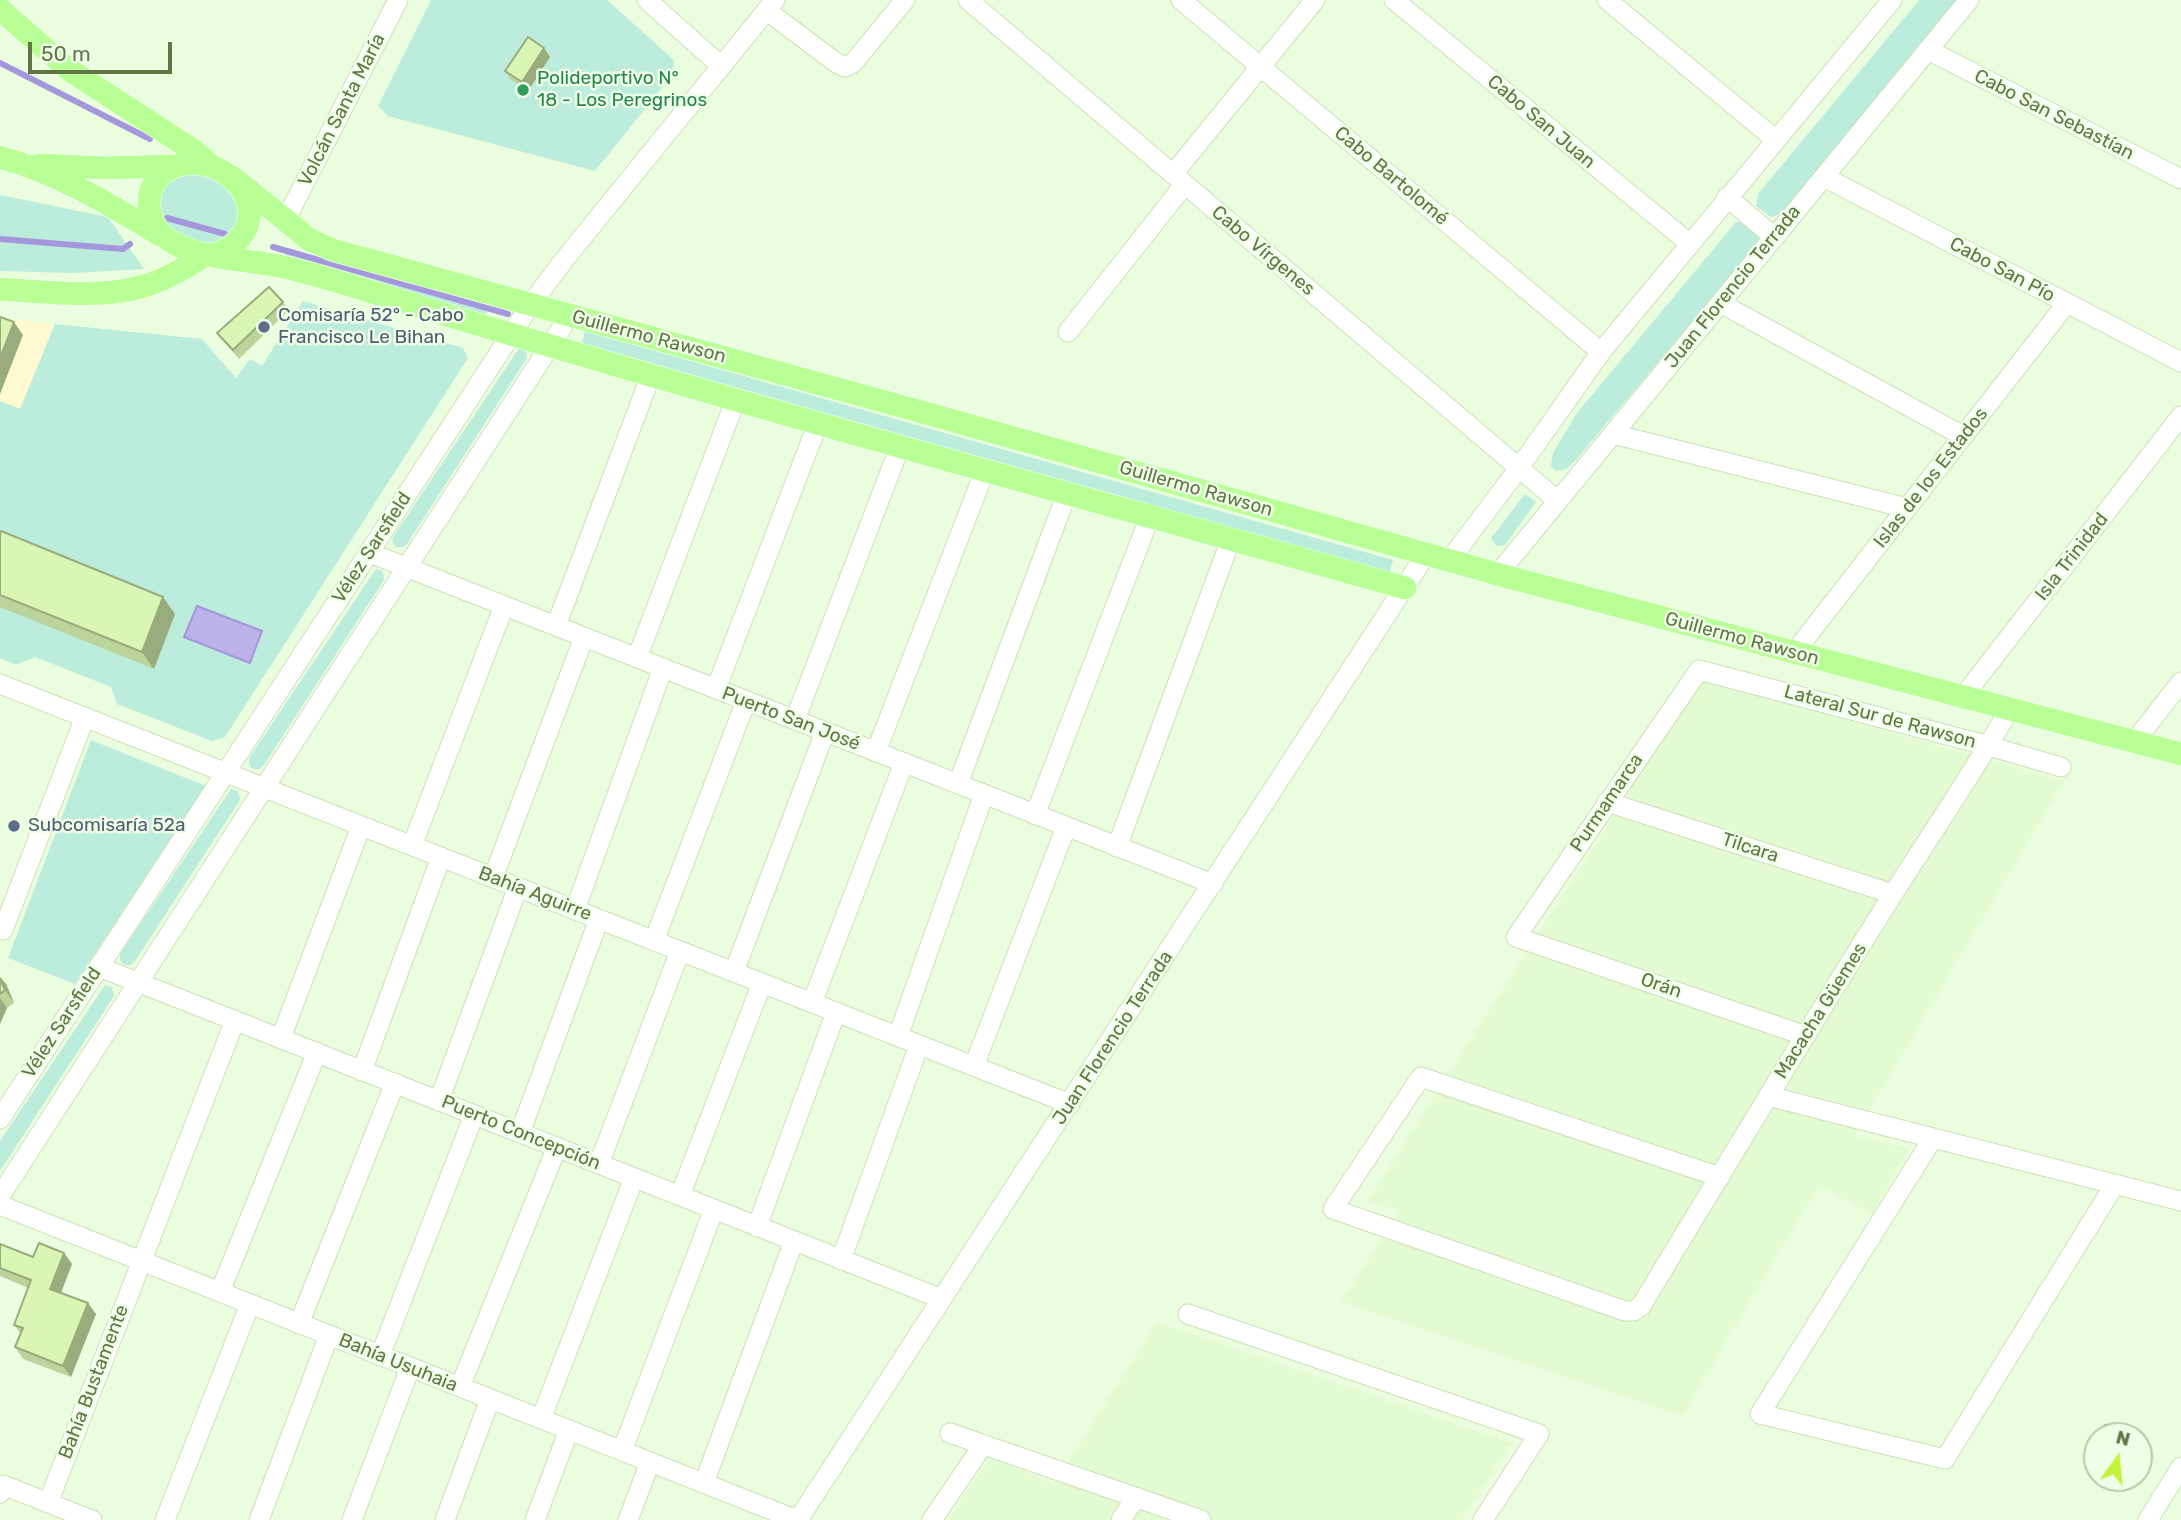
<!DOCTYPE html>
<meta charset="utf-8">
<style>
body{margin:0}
#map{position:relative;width:2181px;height:1520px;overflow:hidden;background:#eafedf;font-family:Rubik,sans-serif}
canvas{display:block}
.north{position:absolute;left:2083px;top:1422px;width:70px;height:70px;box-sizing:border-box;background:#efffe7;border:2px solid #b7c8a6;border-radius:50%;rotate:15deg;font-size:19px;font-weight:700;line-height:28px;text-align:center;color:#627645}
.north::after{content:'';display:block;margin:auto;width:24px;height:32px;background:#c2f338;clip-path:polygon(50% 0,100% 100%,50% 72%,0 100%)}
.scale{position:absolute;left:28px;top:42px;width:144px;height:32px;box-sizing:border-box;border:4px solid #627645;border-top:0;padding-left:9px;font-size:21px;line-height:24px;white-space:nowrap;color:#627645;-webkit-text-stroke:5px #efffe7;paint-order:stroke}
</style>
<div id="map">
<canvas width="2181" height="1520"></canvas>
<div class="north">N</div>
<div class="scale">50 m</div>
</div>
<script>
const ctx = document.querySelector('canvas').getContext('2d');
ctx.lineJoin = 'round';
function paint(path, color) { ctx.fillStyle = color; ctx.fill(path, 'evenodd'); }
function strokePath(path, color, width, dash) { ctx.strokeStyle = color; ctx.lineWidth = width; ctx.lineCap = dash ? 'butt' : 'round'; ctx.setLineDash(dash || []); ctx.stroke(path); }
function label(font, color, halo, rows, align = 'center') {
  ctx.font = font + ' Rubik,sans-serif'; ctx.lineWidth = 5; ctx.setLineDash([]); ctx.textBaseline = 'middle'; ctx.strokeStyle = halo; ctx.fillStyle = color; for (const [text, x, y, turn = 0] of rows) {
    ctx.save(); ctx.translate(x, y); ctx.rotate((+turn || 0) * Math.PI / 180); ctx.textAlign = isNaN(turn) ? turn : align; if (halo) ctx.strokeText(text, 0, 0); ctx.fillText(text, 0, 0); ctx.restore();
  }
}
paint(new Path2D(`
 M1701,679L2064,781L1854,1136L1910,1148L1872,1214L1819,1186L1682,1416L1341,1302L1399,1211L1368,1200Z
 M1157,1322L1511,1443L1462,1520H948L991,1456L1054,1484Z`), '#e3fbd2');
paint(new Path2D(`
 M0,318L55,324L20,410L0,401Z`), '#fdf9d1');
paint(new Path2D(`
 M431,0H607L674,60L673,74L595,171L388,116L378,106Z
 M1919,0H1959L1781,214L1771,217L1756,206L1758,194Z
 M181,172L222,180L241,211L231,235L209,245L170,233L157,204L170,178Z
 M0,195L108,217L144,269L72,273L0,271Z
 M1736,222L1746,223L1760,234L1758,243L1575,461L1566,469L1555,471L1551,466L1553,453L1577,413Z
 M289,252L488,308L485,318L285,261V254Z
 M303,301L463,348L468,358L225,737L212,741L117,704L111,687L35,657L16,665L0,658V401L20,409L55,324L202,339L236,378L250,359L262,366Z
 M585,331L1393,560L1389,574L582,344Z
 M519,348L526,349L527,358L407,544L403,547H396L392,542L393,537Z
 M1525,494L1536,502L1505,545L1496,546L1491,538Z
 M376,569L383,571L384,580L264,765L260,769H252L249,764V758Z
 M91,740L206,786L75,984L8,958Z
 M231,789L238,791L240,800L135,961L131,965H124L120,960V954Z
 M105,985L112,987L114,996L0,1171V1141Z`), '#bcecdb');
const water = new Path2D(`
 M197,606L262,631L250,663L184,637Z`);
paint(water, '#bcb2e9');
strokePath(water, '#a597db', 2);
strokePath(new Path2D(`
 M0,63L150,139
 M160,222L167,218L225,234
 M0,239L123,249L130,244
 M273,247L508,314`), '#a597db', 6);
const minor = new Path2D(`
 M647,0L721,66
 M968,0L1558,501
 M1181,0L1601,352
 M1394,0L1689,243
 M1607,0L1776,140
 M766,10L835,62L845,67L853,63L905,0
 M1928,50L2181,179
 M1173,174L1315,0
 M1824,177L2181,362
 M1727,197L1774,237
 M286,219L398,0
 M1720,303L1963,436
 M1068,332L1185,184
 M1613,434L1907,508
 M370,553L1213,884
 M1449,561L1519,468L1601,352L1892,0
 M1498,574L1969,0
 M556,626L651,375
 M1794,653L2067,303
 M637,658L736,399
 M0,684L1070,1104
 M716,689L818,423
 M1962,698L2181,416
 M795,720L900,446
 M2134,742L2181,682
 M876,752L985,470
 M958,784L1067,493
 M1607,802L1893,894
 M1035,815L1150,516
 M412,846L504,606
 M1117,847L1231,539
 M493,878L584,637
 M575,910L663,668
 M0,928L3,930L85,717
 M654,941L746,701
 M99,967L942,1299
 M734,972L825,732
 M812,1003L904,763
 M898,1036L984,794
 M1806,1036L1516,937L1699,670L1989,746L2061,767
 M281,1038L361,826
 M974,1066L1066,827
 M362,1071L441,857
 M1768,1096L2181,1201
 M439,1101L518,887
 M0,1119L531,304L564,260L775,0
 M520,1133L599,919
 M1933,1138L1760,1414L1945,1459L2115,1184
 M599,1164L680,951
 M1720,1177L1421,1077L1333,1209L1625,1311H1634L1641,1306C1724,1169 1807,1031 1893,894C1932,833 1973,773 2009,710
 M0,1196L570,315
 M680,1196L762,983
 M0,1205L797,1520
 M757,1227L836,1012
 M841,1260L919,1045
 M220,1292L317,1052
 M1188,1314L1539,1434L1483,1520
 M299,1324L395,1083
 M380,1356L474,1115
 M460,1387L557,1147
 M541,1419L634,1178
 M950,1433L1201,1520
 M622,1451L714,1209
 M704,1483L794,1241
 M0,1493L3,1485L92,1520
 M48,1503L235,1020
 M165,1520L250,1304
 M259,1520L329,1335
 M352,1520L410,1368
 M445,1520L490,1399
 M535,1520L569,1430
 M628,1520L650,1462
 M798,1520L1426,554
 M932,1520L983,1445
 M1121,1520L1136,1497
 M2148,1520L2181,1467`);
const major = new Path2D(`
 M0,9L68,69L194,151L213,167
 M0,157C58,173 109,204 160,235
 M39,165L105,168L176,166
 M232,177L310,240L333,250L922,412L1508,577L2181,754
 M214,255C290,225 227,143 172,168C140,182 143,226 172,242C204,261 255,259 292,269C344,282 395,300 447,315C765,411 1086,498 1405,588
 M0,289C41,292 98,298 137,288C162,282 186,268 207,254`);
strokePath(minor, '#cce0b7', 21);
strokePath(major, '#fff', 24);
strokePath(minor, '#fff', 19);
strokePath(major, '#b8ff95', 23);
paint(new Path2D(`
 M550,57L528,91L511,80L505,71Z
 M283,302L289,310L239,359L223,341L217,333Z
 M0,534L175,614L154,669L0,607Z
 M0,977L6,984L14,1003L7,1008L0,1024Z
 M0,1244L33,1257L64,1253L72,1264L61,1293L96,1314L71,1377L23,1359L15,1347L21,1334L14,1325L28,1288L0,1276Z`), '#bbd49b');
paint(new Path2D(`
 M544,48L550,57L528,91L522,82Z
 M14,322L23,335L0,394V358Z
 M163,597L175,614L154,669L142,652Z
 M0,977L6,984L14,1003L5,990L0,979Z
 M0,998L7,1008L0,1024Z
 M64,1253L72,1264L58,1300L50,1289Z
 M88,1303L96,1314L71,1377L63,1366Z`), '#98ac7e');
const building = new Path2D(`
 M528,37L544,48L522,82L505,71Z
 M269,287L283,302L233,350L217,333Z
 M0,317L14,322L0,358Z
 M1,531L163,597L142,652L0,595V534Z
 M0,979L5,990L0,994Z
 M39,1243L64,1253L50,1289L88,1303L63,1366L15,1347L23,1328L14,1325L31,1280L0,1268V1244L33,1257Z
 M2105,1425L2122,1436H2098Z
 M2097,1438V1451L2091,1447Z`);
paint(building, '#d9f6b4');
strokePath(building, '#98ac7e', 2);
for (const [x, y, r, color] of [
 [523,90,7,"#2e9e5b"],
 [264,327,7,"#5c6f8a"],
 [14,826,7,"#5c6f8a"]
]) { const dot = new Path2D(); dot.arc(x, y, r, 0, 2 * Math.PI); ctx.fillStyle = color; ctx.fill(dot); strokePath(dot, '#efffe7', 2.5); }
label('19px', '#27864d', '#efffe7', [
 ["Polideportivo N°",537,79],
 ["18 - Los Peregrinos",537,101]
], 'left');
label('19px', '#627645', '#efffe7', [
 ["Volcán Santa María",342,110,-63],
 ["Cabo San Sebastían",2054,115,27],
 ["Cabo San Juan",1541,122,40],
 ["Cabo Bartolomé",1391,176,40],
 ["Cabo Vírgenes",1263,251,40],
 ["Cabo San Pío",2002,270,28],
 ["Juan Florencio Terrada",1733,287,-51],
 ["Guillermo Rawson",649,337,15],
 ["Islas de los Estados",1931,478,-52],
 ["Guillermo Rawson",1196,489,16],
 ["Vélez Sarsfield",372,548,-57],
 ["Isla Trinidad",2072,557,-52],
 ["Guillermo Rawson",1742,639,15],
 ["Lateral Sur de Rawson",1880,717,15],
 ["Puerto San José",791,719,21],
 ["Purmamarca",1607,803,-56],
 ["Tilcara",1750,848,18],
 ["Bahía Aguirre",535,894,21],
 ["Orán",1661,986,19],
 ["Macacha Güemes",1821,1011,-58],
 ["Vélez Sarsfield",62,1023,-57],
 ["Juan Florencio Terrada",1113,1038,-57],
 ["Puerto Concepción",521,1133,22],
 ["Bahía Usuhaia",398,1363,22],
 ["Bahía Bustamente",94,1382,-69]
]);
label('19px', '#4e5e75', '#efffe7', [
 ["Comisaría 52° - Cabo",278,316],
 ["Francisco Le Bihan",278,338],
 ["Subcomisaría 52a",28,826]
], 'left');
</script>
